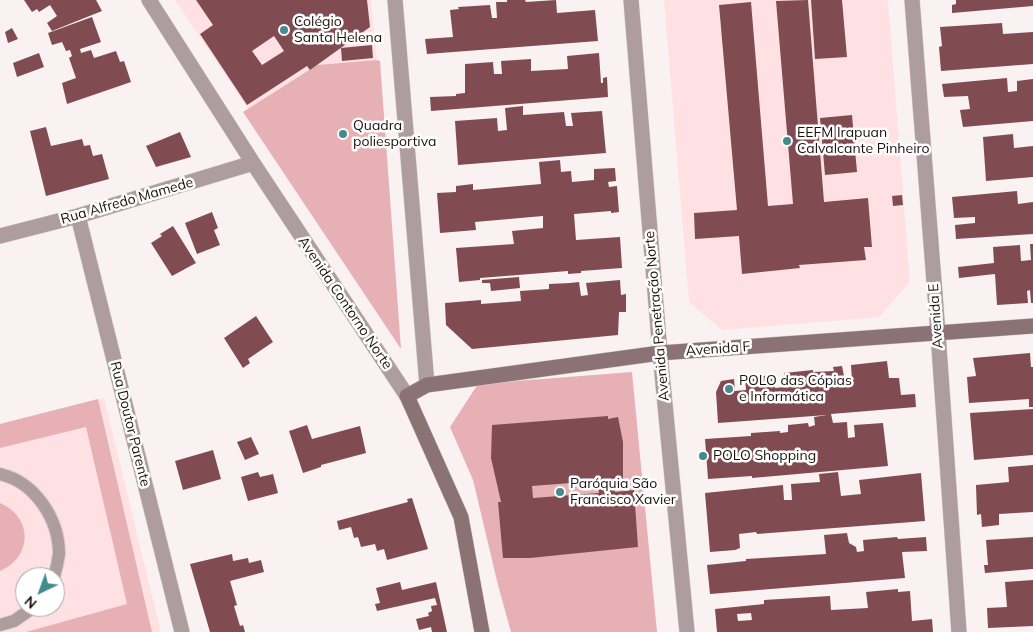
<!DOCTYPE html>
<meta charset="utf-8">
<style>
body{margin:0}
#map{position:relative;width:1033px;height:632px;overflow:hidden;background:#faf2f2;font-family:Mulish,sans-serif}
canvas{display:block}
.north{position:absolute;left:15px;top:567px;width:50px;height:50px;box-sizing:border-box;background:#fff;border:1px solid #a5a0a0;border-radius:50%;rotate:222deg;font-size:14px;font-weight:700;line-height:20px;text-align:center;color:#1e1112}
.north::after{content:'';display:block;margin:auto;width:18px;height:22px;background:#438b8d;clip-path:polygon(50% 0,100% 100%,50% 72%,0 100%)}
</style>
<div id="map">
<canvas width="1033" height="632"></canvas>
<div class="north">N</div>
</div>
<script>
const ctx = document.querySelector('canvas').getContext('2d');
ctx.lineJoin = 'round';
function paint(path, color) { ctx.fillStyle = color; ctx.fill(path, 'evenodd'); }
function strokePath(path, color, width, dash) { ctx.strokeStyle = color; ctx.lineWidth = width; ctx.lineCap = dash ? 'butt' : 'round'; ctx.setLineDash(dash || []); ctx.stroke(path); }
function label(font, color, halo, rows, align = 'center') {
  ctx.font = font + ' Mulish,sans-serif'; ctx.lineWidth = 5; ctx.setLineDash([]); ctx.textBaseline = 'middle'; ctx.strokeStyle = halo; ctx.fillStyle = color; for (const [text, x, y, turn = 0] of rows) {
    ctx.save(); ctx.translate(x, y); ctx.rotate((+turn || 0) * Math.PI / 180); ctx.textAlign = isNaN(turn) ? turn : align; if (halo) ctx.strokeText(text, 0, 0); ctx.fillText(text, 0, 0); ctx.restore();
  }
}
paint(new Path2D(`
 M175,0H371L377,60L317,65L248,109Z
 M664,0H888L910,282L879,317L722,330L689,302Z
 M104,398L161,632H0V424ZM25,577H55V607H25Z`), '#ffe1e3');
paint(new Path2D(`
 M377,60L380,61L401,349L243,112L317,65Z
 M632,372L657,632H511L498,585L473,480L450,427L478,384Z
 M98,399L152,632H26L127,604L86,427L0,448V424Z
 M0,503C33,517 33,557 0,571Z`), '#e6b0b5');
paint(new Path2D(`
 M24,0H96L102,11L52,31L47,23L57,16L50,5L39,12L37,9L32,12Z
 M196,0H367L370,27L310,70L307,66L247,105L200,34L213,25ZM274,36L284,51L262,65L252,51Z
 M507,0H525L526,2L556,0L557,13L595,10L598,41L427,54L425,39L453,37L450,10L459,9L458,7L490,5L492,18H497L496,2H507Z
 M808,0L824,202L868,198L872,247H864L866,260L799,265L800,268L742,274L739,236L695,239L694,213L737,210L719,5L751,2L768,206L793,204L776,1Z
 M811,0H842L847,57L815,59Z
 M956,0H1033V6L952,13V5L956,4Z
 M92,17L101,42L80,49L81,53L91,50L94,58L116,51L120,62L124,61L131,82L67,104L62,83L76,78L69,58L72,56L70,50L66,51L62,42L52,45L48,33Z
 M1002,23L1003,34L1033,32V64L941,71L939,47L942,46L940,27Z
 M12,28L18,39L8,43L5,32Z
 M372,45L373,58L342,61L341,48Z
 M39,53L44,67L17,77L13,63Z
 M599,53L601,83H603V78L607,77L608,97L431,111L430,97L456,96V94L465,93V64L493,62L494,74H502L501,61L531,59V71L568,69L567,56Z
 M1007,78L1008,92L1017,91V81L1033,79V121L963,127L960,110L970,109L968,96L944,97L942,84Z
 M523,106V115L564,112L566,126H573L571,113L602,111L606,153L458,165L455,121L497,118L498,131L507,130L505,108Z
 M852,115L857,172L825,175L820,118Z
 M46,127L51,146L82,139L84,146L90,145L93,156L102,154L109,179L46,196L30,131Z
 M180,132L191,157L156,167L146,146Z
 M1013,134L1014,148L1033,146V177L986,181L983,137Z
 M560,160L561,172L571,171L572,182L594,180V169L615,168L616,181L608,182L609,187L617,186L619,212L611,213V211L574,214L576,240L620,237L622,268L581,271V273L568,274V271L480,278V280L459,282L456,248L514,244L512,231L543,228V216L475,222L476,230L440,233L437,193L456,192V186L473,184V190L541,184L539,162Z
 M1017,191L1018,204L1033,202V234L956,239L955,225L975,223V217L954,218L952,197Z
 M902,195L903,205L893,206L892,196Z
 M212,212L218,228L214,230L220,245L197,254L185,223Z
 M173,226L196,263L172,276L151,243L162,236L160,234Z
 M1030,244H1033V303H1031L1030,290L1027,291L1028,303L997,305L995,274L959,278L958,267L994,263L993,247L1020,245L1021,261L1031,260Z
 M519,277L520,288L491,291L490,283H482V280Z
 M620,280L621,295L626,294V312H619L618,335L472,349L446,325L445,303L481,300V304L521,301L520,291L549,289V284L570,283L579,282L581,296L588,295L586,283Z
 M256,316L273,342L248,359L250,363L243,368L224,338Z
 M1030,353L1031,367H1033V407H1029V399L969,403L967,377L976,376L973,358Z
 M887,361L889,378H899L901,395L915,394L916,407L831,414L833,423L847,422L848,438L855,437L854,425L883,423L888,466L752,478V476L708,479L705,439L751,436V433L780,431V433L788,432V425L808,423L809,427L815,425L814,417L827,415L718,423L716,392L721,381L734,379L735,391L746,390L745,378L773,375L775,388L785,387L784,373L813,370V372L834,371L833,367L842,366L845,381H852L851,365Z
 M1033,409V455L974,460L970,413Z
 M608,416V419L618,417L623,442V479L614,480L615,492L634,490L638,547L530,558H503L498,502H501L491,458L492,425ZM597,481L599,493L533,498L532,486Z
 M307,425L312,439L360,426L366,453L321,465V467L303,473L289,431Z
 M251,437L259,454L245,460L237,442Z
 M213,450L221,479L183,490L175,461Z
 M1033,465V512L999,514V525L982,527L981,514L977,515L976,485L1009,482L1008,467Z
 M258,472L260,477L273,474L278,493L248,501L241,477Z
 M838,472L841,496L861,494L859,480L921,473L925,521L757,534L756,532L739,534L740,548L735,550L710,552L705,493L783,485L784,500H792L791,484L820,482L819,474Z
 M412,498L428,549L387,560L384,549L377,551L375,544L361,547L358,537L354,538L351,527L339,530L337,521L408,502L407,499Z
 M847,533L849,543L856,547L857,552L864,551L863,540L897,537L898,539L926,537L927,551L902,552L905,578L710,594L707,565L746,561V559L826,554L824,535Z
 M1033,537V569L985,573L984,565H988L986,540Z
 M232,554L233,561L248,558L249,563L261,560L264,572L230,581L237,605L234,606L240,626L243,625L245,632H210L190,564Z
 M1033,580V626L988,628L987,608L1007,607L1005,582Z
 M400,582L402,590L436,582L447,632H432L431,627L419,630L416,619L429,616L428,613L432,611L431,606L437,605L435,598L377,611L375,604L380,603L376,588Z
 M898,589V592L910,591L912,621L932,619L933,632H717L715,609L764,604V600L830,596L831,610L868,608L866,592ZM751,613L752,620L738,621L737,614Z`), '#804c52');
const lane = new Path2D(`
 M0,474C35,482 59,519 59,554C58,561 56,570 54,577
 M0,625L14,621L34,607`);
const street = new Path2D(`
 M149,0L253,163L407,396
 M395,0L427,385
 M631,0L660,353L687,632
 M912,0L938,333L959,632
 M78,216L182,632
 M0,236L78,216L253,163`);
const secondary = new Path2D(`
 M482,632L461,517L407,396L427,385L660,353L1033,326`);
strokePath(lane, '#d7cece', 14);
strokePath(street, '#d7cece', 16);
strokePath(secondary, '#d7cece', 16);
strokePath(lane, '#ae9d9e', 12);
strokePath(street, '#ae9d9e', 15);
strokePath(secondary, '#8b7375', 15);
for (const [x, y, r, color] of [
 [284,30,5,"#438b8d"],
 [343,134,5,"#438b8d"],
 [787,141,5,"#438b8d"],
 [729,389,5,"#438b8d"],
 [703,456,5,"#438b8d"],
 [560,492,5,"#438b8d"]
]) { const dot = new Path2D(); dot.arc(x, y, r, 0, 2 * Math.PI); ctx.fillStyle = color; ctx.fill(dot); strokePath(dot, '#fff', 2); }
label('14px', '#1e1112', '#fff', [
 ["Colégio",294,22],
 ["Santa Helena",294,38],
 ["Quadra",353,126],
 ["poliesportiva",353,142],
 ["EEFM Irapuan",797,133],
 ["Calvalcante Pinheiro",797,149],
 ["POLO das Cópias",739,381],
 ["e Informática",739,397],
 ["POLO Shopping",713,456],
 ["Paróquia São",570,484],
 ["Francisco Xavier",570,500]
], 'left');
label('14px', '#1e1112', '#fff', [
 ["Rua Alfredo Mamede",127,201,-16],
 ["Avenida Contorno Norte",345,303,56],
 ["Avenida Penetração Norte",657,316,-95],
 ["Avenida E",936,316,-94],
 ["Avenida F",718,349,-4],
 ["Rua Doutor Parente",130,424,76]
]);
</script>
